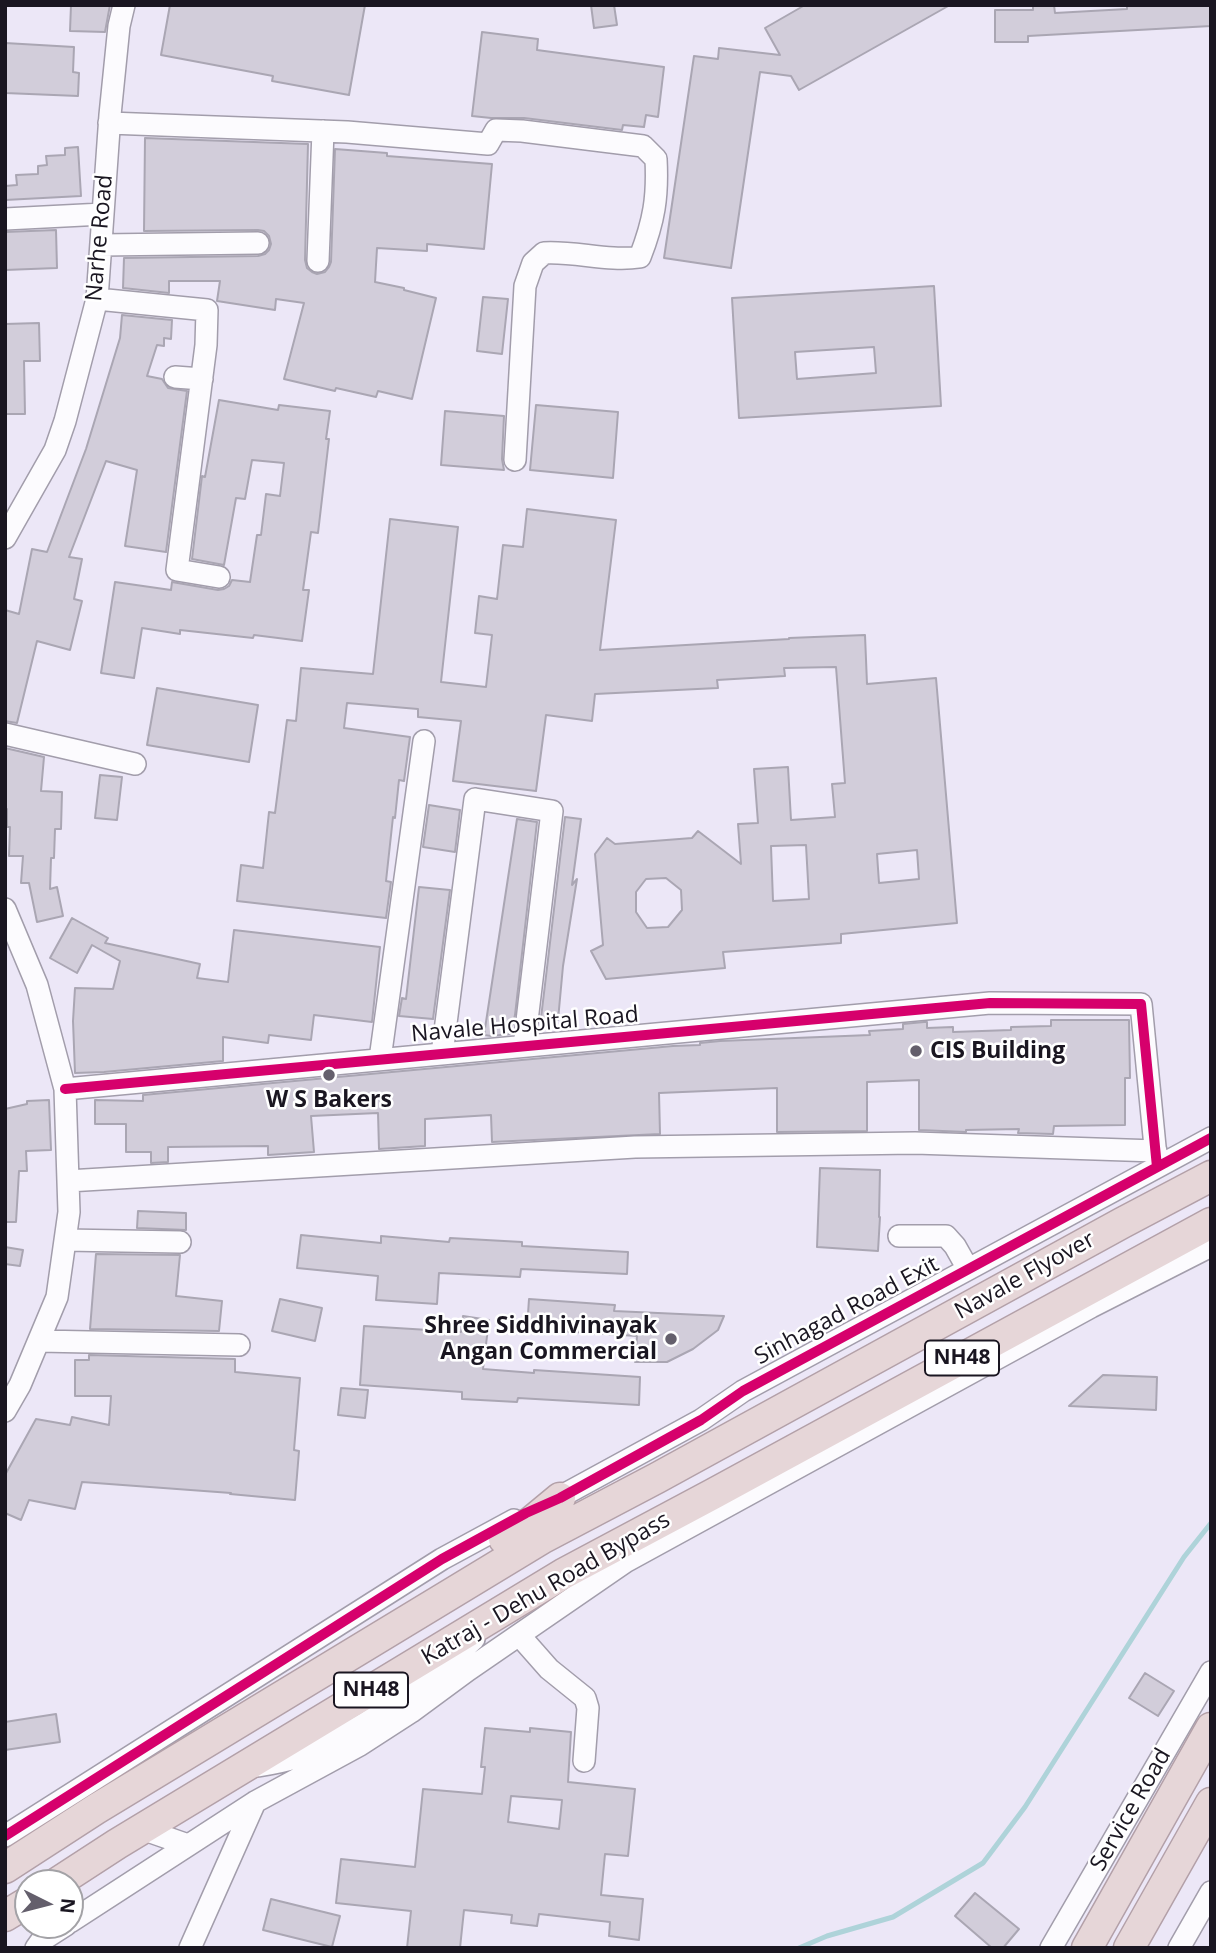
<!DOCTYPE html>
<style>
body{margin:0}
#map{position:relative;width:1216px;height:1953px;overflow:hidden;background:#ece7f7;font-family:"Open Sans",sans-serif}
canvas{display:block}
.frame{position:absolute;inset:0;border:7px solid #1a1621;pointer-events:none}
.north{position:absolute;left:14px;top:1869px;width:70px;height:70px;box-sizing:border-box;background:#fff;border:2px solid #a3a2a6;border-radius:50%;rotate:96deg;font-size:19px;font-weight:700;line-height:28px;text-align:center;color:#1a1621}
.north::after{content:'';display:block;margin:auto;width:24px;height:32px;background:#645f6c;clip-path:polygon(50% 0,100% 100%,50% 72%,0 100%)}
</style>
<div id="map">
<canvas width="1216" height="1953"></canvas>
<div class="frame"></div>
<div class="north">N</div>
</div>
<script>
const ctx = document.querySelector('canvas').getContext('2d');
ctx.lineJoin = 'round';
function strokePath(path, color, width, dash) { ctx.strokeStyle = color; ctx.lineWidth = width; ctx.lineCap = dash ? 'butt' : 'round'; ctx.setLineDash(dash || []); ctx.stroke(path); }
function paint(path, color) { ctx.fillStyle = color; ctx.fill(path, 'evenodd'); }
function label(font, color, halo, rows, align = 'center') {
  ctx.font = font + ' "Open Sans",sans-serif'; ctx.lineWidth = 5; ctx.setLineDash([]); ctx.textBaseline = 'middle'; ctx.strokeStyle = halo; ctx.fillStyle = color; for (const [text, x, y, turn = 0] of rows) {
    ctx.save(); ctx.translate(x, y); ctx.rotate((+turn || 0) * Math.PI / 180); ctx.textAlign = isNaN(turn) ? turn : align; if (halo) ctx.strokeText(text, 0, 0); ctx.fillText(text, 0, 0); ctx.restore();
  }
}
strokePath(new Path2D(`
 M799,1948L827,1936L893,1917L983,1863L1025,1807L1184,1557L1211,1523`), '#aed3d9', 5);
const building = new Path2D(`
 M71,5H110L105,32L70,31Z
 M170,5H365L349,95L272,81L273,76L161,55Z
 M591,5H614L617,25L594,28Z
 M805,5H950L799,90L791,76L760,72L731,268L664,258L694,56L718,59L719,48L780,55L765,28Z
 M1033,5H1054L1055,13L1127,9V5H1211V26L1028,36V42H995V10H1033Z
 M482,32L538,39L537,50L664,67L658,117L646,115L644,127L623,125L622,130L524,118H491L472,116Z
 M5,43L74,47L73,72L79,73L78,96L5,93Z
 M145,138L308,144L305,260L307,268L312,272L317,274L325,272L329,267L331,262L335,149L387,153V156L492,164L484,249L427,244V251L377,248L375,282L404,288V290L436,298L412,399L378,391L376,397L336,388L335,391L284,379L304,303L276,299L275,310L217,301L220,281H169V293L123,288L124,258L258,256L265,254L269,250L271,244L269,236L264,231L258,230L144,231Z
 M78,147L81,196L5,200V186L17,185L16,175L38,174V166L47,165L46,156L65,155V148Z
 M56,230L57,268L5,270V232Z
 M934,286L941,406L739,418L732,298ZM874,347L876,373L797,379L795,352Z
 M483,297L508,299L502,354L477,351Z
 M122,315L172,320L171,339L164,338V346L157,345L147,376L162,379L168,388L187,391L166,552L125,546L137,470L106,461L69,557L82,559L74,599L82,601L70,650L37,641L17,723L5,721V610L19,614L32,549L47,552L86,449L120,338Z
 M39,323L40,361H24L25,414H5V324Z
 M219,400L278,410L279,405L330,411L326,439H329L318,533L311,532L303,590H309L302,641L254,635L253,638L180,630V634L142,628L134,678L101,673L115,582L171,590L172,582L218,590L224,589L229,586L232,580L250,582L257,535H261L266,494L280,496L284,463L252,460L245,499L236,498L224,565L192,559L202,476L205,477Z
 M536,405L618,412L613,478L530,470Z
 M445,411L504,416L502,459L504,470L441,465Z
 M527,509L616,520L600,650L789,639V638L865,635L867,684L936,678L957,923L841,934V943L723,952L725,968L606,979L591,951L603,945L595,854L607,838L615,844L692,838L698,831L741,864L738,824L758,823L754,769L788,767L791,820L835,817L832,784L845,783L836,667L784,668L785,676L717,680L718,688L595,694L592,721L546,715L536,791L453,781L461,721L418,717V709L347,703L344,728L410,737L404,781L399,780L395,818L393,817L386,881L391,882L386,918L237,901L241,865L263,868L269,812L275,813L287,720L296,721L301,668L373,674L390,519L458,527L441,682L486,687L492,635L475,633L479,596L497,599L503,545L523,547ZM806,845L809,899L773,901L771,846ZM917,850L919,879L879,883L877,854ZM666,878L681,890L682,910L668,927L647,928L636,912V892L646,879Z
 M157,688L258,705L249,762L147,745Z
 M5,748L44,757L41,791L62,792L61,829H55L54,858H51L50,889L57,887L63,916L37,922L29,883H21L23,856H9L10,827H7V809H5Z
 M100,775L122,777L117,820L95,818Z
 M429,805L460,810L455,852L423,847Z
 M565,817L581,819L572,885L577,879L563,966L558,1020L541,1018Z
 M517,819L537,822L515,1015L510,1034L491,1036L484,1035Z
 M419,887L450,890L433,1019L399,1016L402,998L406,999Z
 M72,918L108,938L105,943L200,964L197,978L228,982L234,930L380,947L372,1022L314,1015L311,1040L269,1035L268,1043L223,1037V1061L104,1072L75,1073L73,1021L75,988L113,989L120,961L92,945L77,973L50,958Z
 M1051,1020H1129L1130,1078H1125V1125L1054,1126L1053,1134L1018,1133L1019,1129L966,1130V1132L919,1130V1080L867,1082V1131L777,1132V1088L659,1093L660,1134L492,1142L491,1115L425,1119V1146L379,1149L378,1113L311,1116L314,1152L268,1155V1146L168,1147V1162L151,1163V1152H126V1124H95V1100L143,1101V1095L673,1046L700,1045V1043L720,1041L870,1035L869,1031L903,1029V1024L924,1022H927V1028L953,1027V1032L1011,1030V1027L1051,1026Z
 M49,1100L51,1150L26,1151L27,1171H19L16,1222H5V1109L27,1104V1101Z
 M820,1168L880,1170L879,1217H880L878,1251L817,1247Z
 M138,1211L186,1213V1230L137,1228Z
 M301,1235L381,1243V1236L449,1242L450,1238L522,1242V1246L628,1252L627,1274L521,1269L520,1277L439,1273L437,1304L376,1300L378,1276L297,1268Z
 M5,1247L23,1250L20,1266L5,1264Z
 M96,1254L180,1255L176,1296L222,1301L219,1331L90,1329Z
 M280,1299L322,1308L315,1341L272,1331Z
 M529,1299L615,1305L614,1311L724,1316L718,1330L693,1349L667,1362H635L637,1336L527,1329Z
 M463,1316L489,1320L483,1369L534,1373V1370L640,1377L639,1405L518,1398L517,1402L462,1399V1392L360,1385L364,1326L461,1332Z
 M89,1355L235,1359V1372L300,1378L294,1450L299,1451L295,1500L230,1494L231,1493L82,1482L75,1509L29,1500L21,1520L5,1513V1475L36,1419L70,1425L72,1417L109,1425L111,1396H75V1360H89Z
 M1103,1375L1157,1377L1156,1410L1069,1406Z
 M341,1388L368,1390L365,1418L338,1415Z
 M1145,1673L1174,1691L1158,1716L1129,1698Z
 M56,1714L60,1742L5,1750V1722Z
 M485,1728L530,1732V1728L571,1732L568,1782L635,1789L628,1856L605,1854L601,1895L643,1899L639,1940L609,1936L610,1922L539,1914L537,1926L511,1923L512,1915L464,1910L460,1948H407L411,1911L336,1903L341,1859L415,1867L423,1789L482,1794L485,1767H481ZM511,1796L562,1800L559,1829L508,1822Z
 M975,1893L1019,1929L1003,1948H992L955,1916Z
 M271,1899L340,1916L332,1947L263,1930Z`);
paint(building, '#d2cdda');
strokePath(building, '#aaa6b3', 2);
const minor = new Path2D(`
 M109,123L347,132L488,144L496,130L522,131L643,146L656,159C658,197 654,221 640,257C608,262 576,251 544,253L533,263L525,286L515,460
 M5,219L103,214
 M101,245L258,243
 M318,261L323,131
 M97,299L207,310L206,345L177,570L219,577
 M175,377L202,379
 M5,538L55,450L65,421L97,299L110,115L119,26L124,5
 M5,734L135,764
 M5,909L37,985L65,1089L69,1212L57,1297L20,1385L5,1411
 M442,1054L475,799L552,811L524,1046
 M380,1059L424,741
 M65,1089L990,1003L1141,1004L1157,1167
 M68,1181L635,1147L915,1143L1156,1151
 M899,1236H946L955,1246L968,1269
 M65,1240L180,1242
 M39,1341L239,1345
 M547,1504L701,1420L743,1391L1211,1138
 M519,1635L549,1669L585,1698L588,1708L584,1761
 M257,1766C269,1764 282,1762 294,1758C360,1733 424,1687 474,1639
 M142,1829L188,1845
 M5,1836L442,1559L514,1520
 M70,1922L255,1802L360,1745L411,1712L468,1670L625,1562L1091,1307L1211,1246
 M36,1948L41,1941L66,1925
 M190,1948L255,1802
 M1051,1948L1211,1672
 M1179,1948L1211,1892`);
const highway = new Path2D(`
 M504,1539L531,1522L560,1498
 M5,1868L96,1809L543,1538L657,1478L1122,1223L1211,1176
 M57,1883L117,1844L563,1574L713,1494L1211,1223
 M5,1916L28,1902
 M1087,1948L1211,1728
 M1129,1948L1211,1803`);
strokePath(minor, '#a29dab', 24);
strokePath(highway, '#b3a0a8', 33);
strokePath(minor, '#fcfbfe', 21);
strokePath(highway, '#e6d6d8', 30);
strokePath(new Path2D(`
 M65,1089L990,1003L1141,1004L1157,1167
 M5,1836L442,1559L526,1513L560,1498L701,1420L743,1391L1211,1138`), '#d6006c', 10);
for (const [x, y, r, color] of [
 [916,1051,7,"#645f6c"],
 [329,1075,7,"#645f6c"],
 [671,1339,7,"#645f6c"]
]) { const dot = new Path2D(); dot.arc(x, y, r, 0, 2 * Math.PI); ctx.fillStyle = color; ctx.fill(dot); strokePath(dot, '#fff', 2.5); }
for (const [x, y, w] of [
 [962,1358,74],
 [371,1690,74]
]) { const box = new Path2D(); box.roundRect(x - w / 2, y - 17.5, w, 35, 5); ctx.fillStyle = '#fff'; ctx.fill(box); strokePath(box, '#1a1621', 2); }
label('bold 21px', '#1a1621', null, [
 ["NH48",962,1358],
 ["NH48",371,1690]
]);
label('23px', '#1a1621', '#fff', [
 ["Narhe Road",100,238,-85],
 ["Navale Hospital Road",525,1025,-5],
 ["Navale Flyover",1025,1276,-29],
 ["Sinhagad Road Exit",847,1311,-28],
 ["Katraj - Dehu Road Bypass",546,1589,-30],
 ["Service Road",1131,1810,-60]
]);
label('bold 23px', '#1a1621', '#fff', [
 ["CIS Building",930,1051],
 ["W S Bakers",329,1100,"center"],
 ["Shree Siddhivinayak",657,1326,"right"],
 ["Angan Commercial",657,1352,"right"]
], 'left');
</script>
